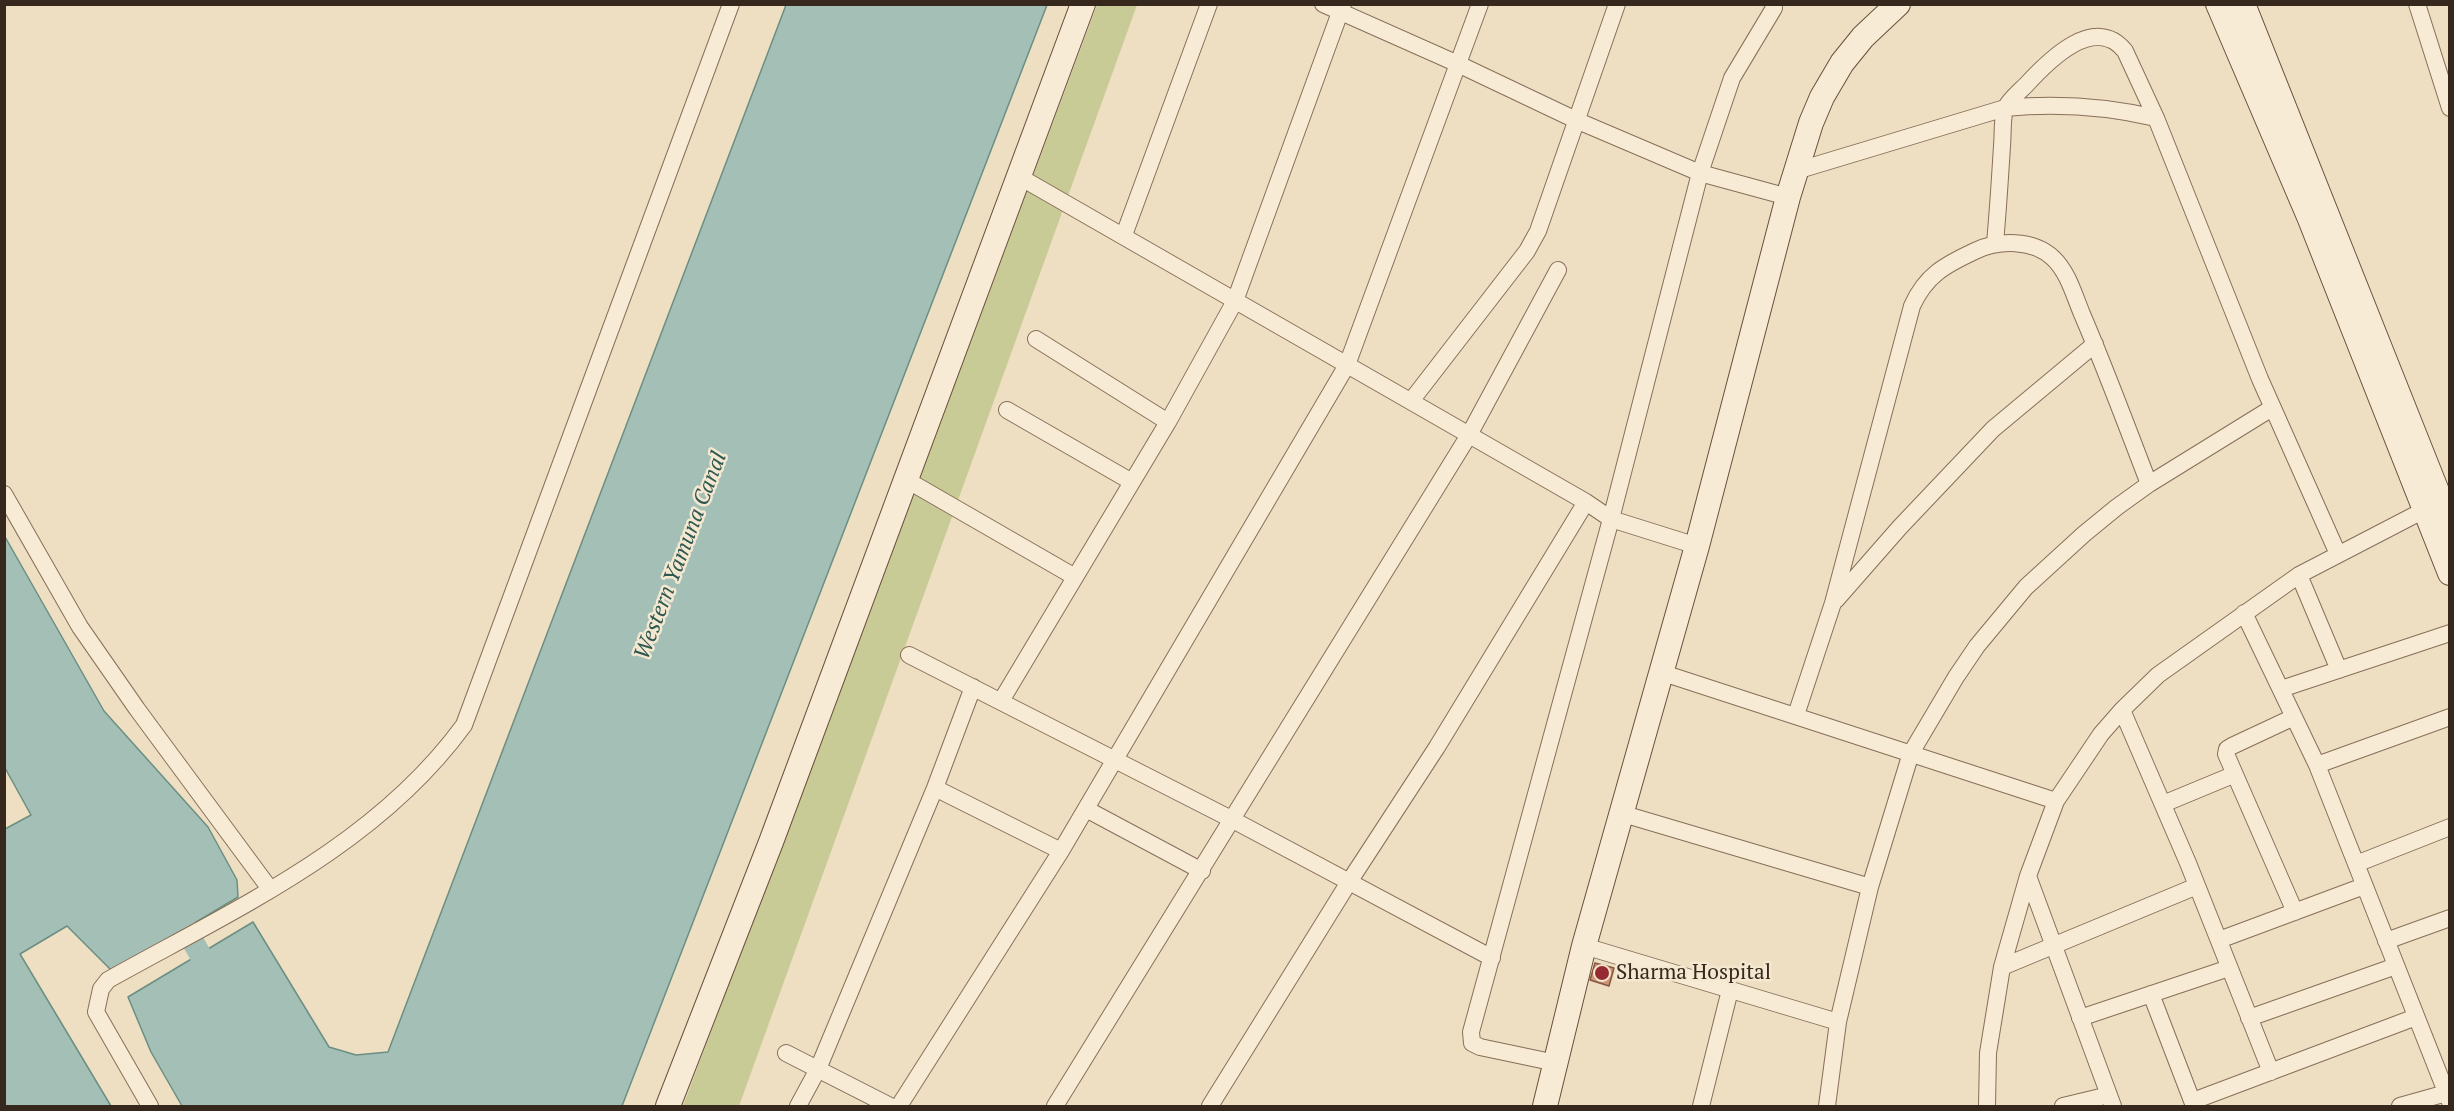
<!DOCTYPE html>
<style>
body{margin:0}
#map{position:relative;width:2454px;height:1111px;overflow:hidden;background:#eedec2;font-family:"PT Serif",serif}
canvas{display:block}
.frame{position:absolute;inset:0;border:6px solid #37281d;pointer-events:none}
</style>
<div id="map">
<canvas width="2454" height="1111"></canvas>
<div class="frame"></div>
</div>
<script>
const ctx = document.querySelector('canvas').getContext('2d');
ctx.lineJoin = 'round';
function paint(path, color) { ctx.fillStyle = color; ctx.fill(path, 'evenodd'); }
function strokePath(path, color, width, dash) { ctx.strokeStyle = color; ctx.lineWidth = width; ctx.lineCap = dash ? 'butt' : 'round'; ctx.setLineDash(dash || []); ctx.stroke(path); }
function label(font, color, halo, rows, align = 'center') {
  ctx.font = font + ' "PT Serif",serif'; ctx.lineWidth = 5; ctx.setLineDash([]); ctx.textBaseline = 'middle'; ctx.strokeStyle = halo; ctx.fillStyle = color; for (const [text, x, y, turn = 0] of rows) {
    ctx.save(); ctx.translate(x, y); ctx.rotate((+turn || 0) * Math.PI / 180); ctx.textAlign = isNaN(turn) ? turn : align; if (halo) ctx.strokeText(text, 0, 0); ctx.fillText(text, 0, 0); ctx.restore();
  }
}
paint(new Path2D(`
 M1097,5H1137L739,1106H683Z`), '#c9cb96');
const water = new Path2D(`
 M786,5H1047L622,1106H182L151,1052L128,997L253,922L329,1047L356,1055L388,1052Z
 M4,535L104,711L208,827L237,880L238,897L113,972L67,926L20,954L111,1106H5V829L31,815L5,768Z`);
paint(water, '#a4c0b6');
strokePath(water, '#6b8e83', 1.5);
strokePath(new Path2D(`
 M170,901L214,979`), '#a4c0b6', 22);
const building = new Path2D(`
 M1595,963L1614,968L1609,986L1590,980Z`);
paint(building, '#cc9578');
strokePath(building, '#86563f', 1.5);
const street = new Path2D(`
 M1323,4L1458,64L1578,121L1700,173L1788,197
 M2417,4L2450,108
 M1796,171L2005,108C2057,103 2105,106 2156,118L2260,379L2338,554
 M1018,176L1586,502L1611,519L1697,546
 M1124,235L1209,4
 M1995,243C1998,211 2000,178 2002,146C2003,135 2002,119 2005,109C2008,101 2020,91 2026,85C2048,61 2095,13 2125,51L2156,118
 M1036,339L1168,422
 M1411,401L1527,251L1538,231L1617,4
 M1007,410L1132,482
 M905,479L1075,577
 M4,494L80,627L137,709L270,889
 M2299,575L2339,670
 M1836,600L1900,527L1993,429L2095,344
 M2244,613L2317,765L2450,1102
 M909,655L1233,820L1492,958
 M1660,672L2056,801
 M2281,689L2450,633
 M1001,701L1168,422L1235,301L1343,4
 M2122,710L2188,863L2271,1072
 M1796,715L1833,603L1912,306C1926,275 1945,265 1975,251C1998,240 2033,239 2053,258C2068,272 2074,295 2082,314C2106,370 2127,427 2149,484
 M2294,717L2232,746L2227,749L2226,754L2295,912
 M2317,765L2450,717
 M935,788L1061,851
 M2163,804L2233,775
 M1086,809L1202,871
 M1620,813L1870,887
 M2356,864L2450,827
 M2028,876L2113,1106
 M2219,940L2364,886
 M2386,941L2450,918
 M1584,946L1838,1022
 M2002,967L2197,886
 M2151,994L2194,1106
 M2080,1018L2229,968
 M2249,1018L2396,966
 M786,1053L890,1106
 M1556,1063L1480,1047L1472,1043L1471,1032L1611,519L1700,173L1732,78L1774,8L1773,4
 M2193,1101L2416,1017
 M150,1106L96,1012L101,989L108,980C235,909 376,846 464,725L731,4
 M798,1106L818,1069L935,788L973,687
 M899,1106L1061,851L1347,365L1480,4
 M1055,1106L1469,435L1558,270
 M1210,1106L1349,882L1437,747L1586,502
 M1701,1106L1730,990
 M1827,1106L1838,1022L1870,887L1911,753L1956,677L1977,646L2026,587L2084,534L2117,507L2149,484L2272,408
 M1987,1106L1988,1053L2002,967L2028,876L2056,801L2101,734L2122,710L2158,675L2299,575L2434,505
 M2063,1106L2109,1095
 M2400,1106L2450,1092`);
const secondary = new Path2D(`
 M2218,4L2310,219L2450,573
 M2243,4L2450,524
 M668,1106L771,842L1083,4
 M1545,1106L1584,946L1697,546L1788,197L1811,123L1822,97L1842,63L1863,37L1898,4`);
strokePath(street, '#876f59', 18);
strokePath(secondary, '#69503c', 26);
strokePath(street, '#f8ebd5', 16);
strokePath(secondary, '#f8ebd5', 24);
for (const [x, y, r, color] of [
 [1602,973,8,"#962a32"]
]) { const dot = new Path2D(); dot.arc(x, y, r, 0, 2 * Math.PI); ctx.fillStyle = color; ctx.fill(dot); strokePath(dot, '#f5e8d1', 2); }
label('21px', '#37281d', '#f5e8d1', [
 ["Sharma Hospital",1616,973]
], 'left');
label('italic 22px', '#2d5751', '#f5e8d1', [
 ["Western Yamuna Canal",681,556,-69]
]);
</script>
